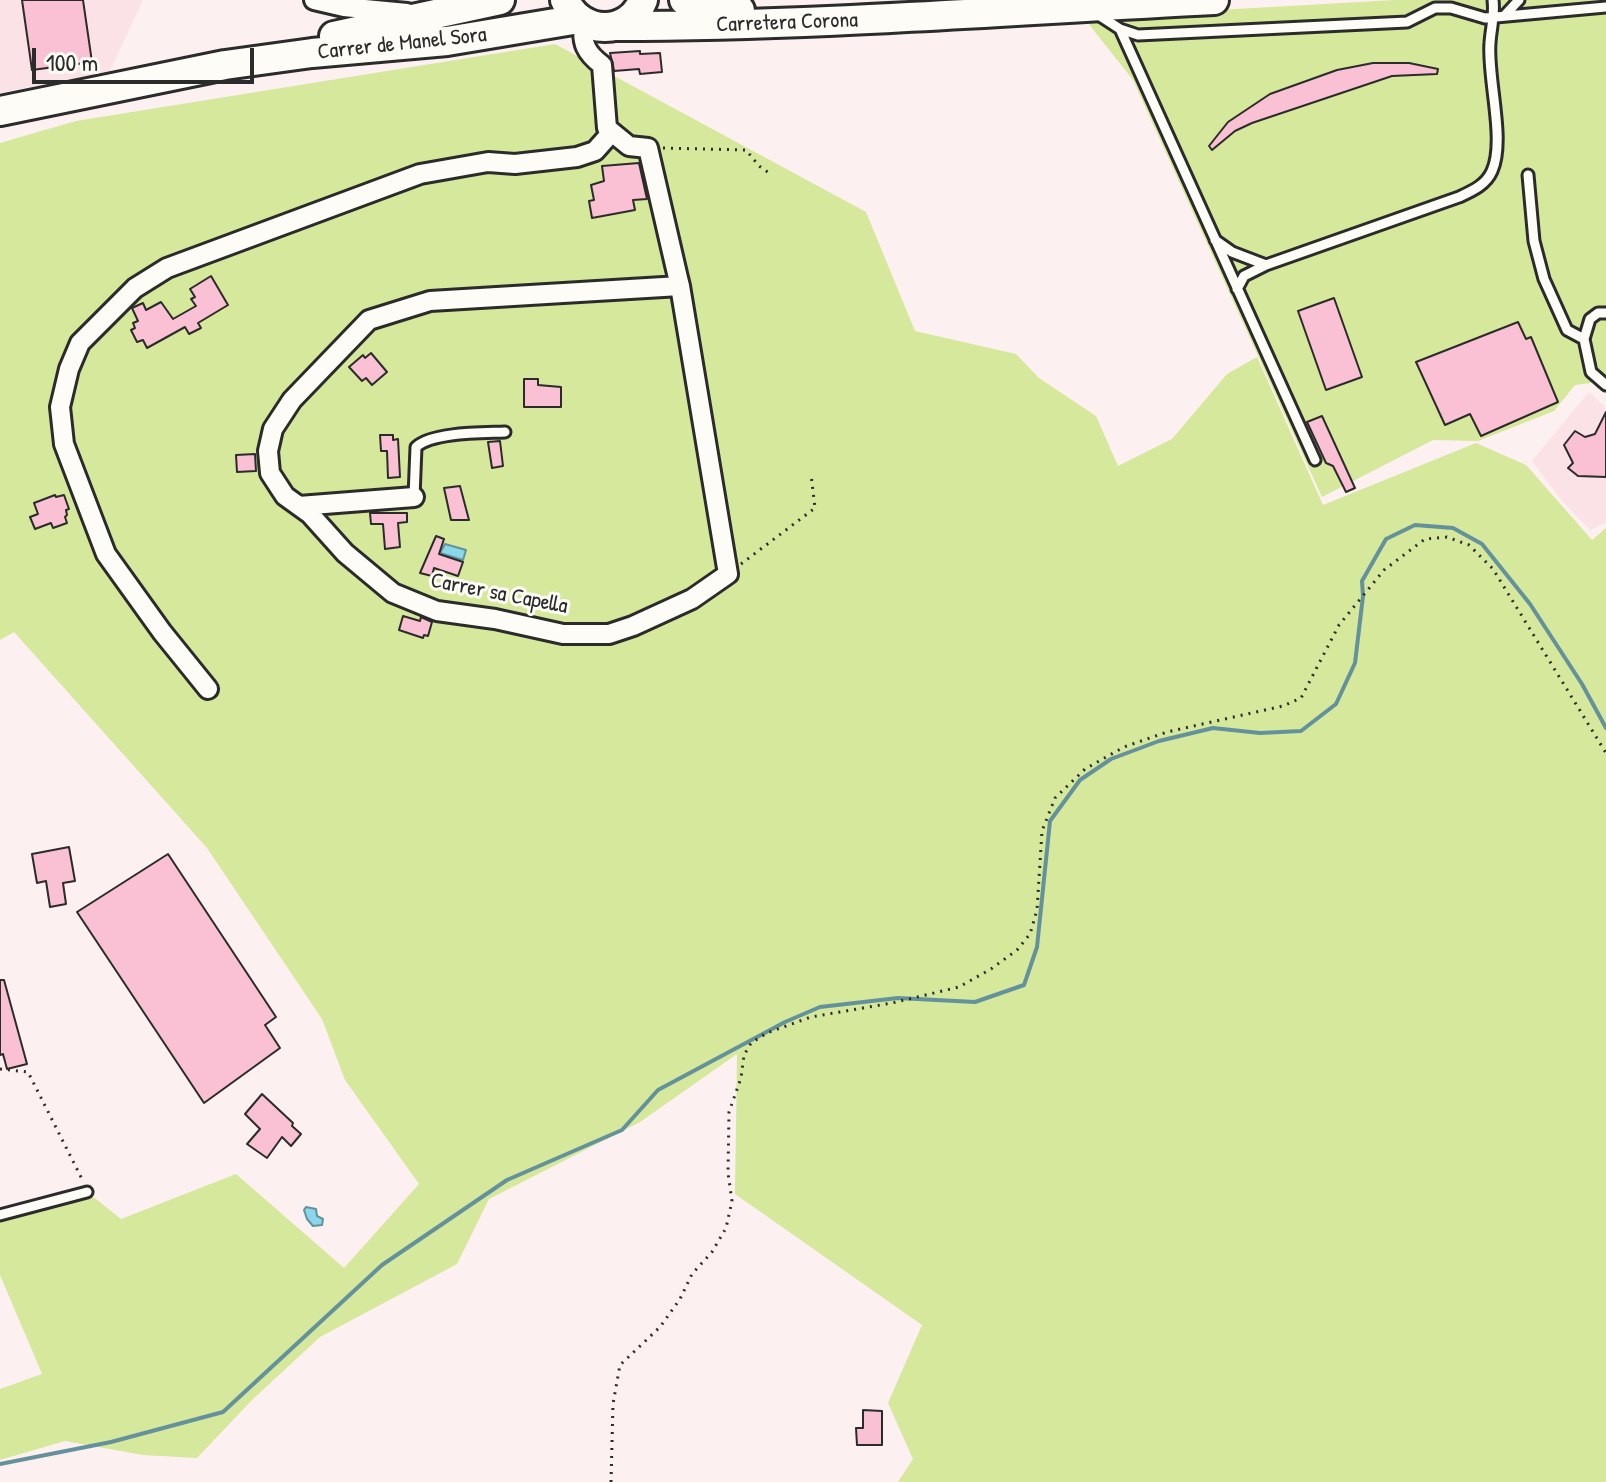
<!DOCTYPE html>
<style>
body{margin:0}
#map{position:relative;width:1606px;height:1482px;overflow:hidden;background:#fcf0f0;font-family:"Patrick Hand",sans-serif}
canvas{display:block}
.scale{position:absolute;left:32px;top:48px;width:222px;height:36px;box-sizing:border-box;border:4px solid #2b2b2b;border-top:0;padding-left:10px;font-size:24px;line-height:28px;white-space:nowrap;color:#2b2b2b;-webkit-text-stroke:6px #fdfcf7;paint-order:stroke}
</style>
<div id="map">
<canvas width="1606" height="1482"></canvas>
<div class="scale">100 m</div>
</div>
<script>
const ctx = document.querySelector('canvas').getContext('2d');
ctx.lineJoin = 'round';
function paint(path, color) { ctx.fillStyle = color; ctx.fill(path, 'evenodd'); }
function strokePath(path, color, width, dash) { ctx.strokeStyle = color; ctx.lineWidth = width; ctx.lineCap = dash ? 'butt' : 'round'; ctx.setLineDash(dash || []); ctx.stroke(path); }
function label(font, color, halo, rows, align = 'center') {
  ctx.font = font + ' "Patrick Hand",sans-serif'; ctx.lineWidth = 6; ctx.setLineDash([]); ctx.textBaseline = 'middle'; ctx.strokeStyle = halo; ctx.fillStyle = color; for (const [text, x, y, turn = 0] of rows) {
    ctx.save(); ctx.translate(x, y); ctx.rotate((+turn || 0) * Math.PI / 180); ctx.textAlign = isNaN(turn) ? turn : align; if (halo) ctx.strokeText(text, 0, 0); ctx.fillText(text, 0, 0); ctx.restore();
  }
}
paint(new Path2D(`
 M0,0H143L110,71L0,93Z
 M1589,392L1606,408V523L1590,530L1563,502L1532,461Z`), '#fbe2e7');
paint(new Path2D(`
 M1395,0H1606V381L1575,385L1554,411L1478,441L1433,440L1322,497L1133,80L1088,23L1130,15Z
 M555,44L866,212L915,331L1016,354L1039,378L1096,416L1118,466L1172,439L1227,374L1257,357L1323,505L1476,443L1526,465L1592,540L1606,528V1482H898L913,1459L888,1403L922,1325L735,1194L737,1054L640,1122L489,1199L457,1264L320,1337L252,1400L197,1458L143,1455L65,1441L0,1460V1389L42,1374L0,1275V1221L92,1196L121,1219L236,1174L344,1268L419,1184L345,1080L322,1019L207,848L14,632L0,640V143L76,121Z`), '#d6e89b');
const water = new Path2D(`
 M445,544L466,550L463,560L440,553Z
 M306,1207L316,1209L317,1216L323,1219L322,1225L313,1226L307,1219L304,1210Z`);
paint(water, '#89d7e8');
strokePath(water, '#63929c', 2);
strokePath(new Path2D(`
 M0,1464L111,1442L223,1412L382,1265L507,1180L622,1130L658,1090L785,1022L820,1007L898,998L975,1002L1024,985L1037,947L1050,821L1080,780L1111,759L1159,741L1213,728L1260,733L1301,731L1336,704L1355,663L1363,596L1362,581L1386,539L1415,525L1453,528L1482,544L1530,604L1582,684L1606,728`), '#63929c', 4);
const building = new Path2D(`
 M22,0H83L92,62L32,70Z
 M640,51V54L660,53L662,72L640,74L639,69L614,71L610,53Z
 M1373,63H1409L1438,69L1437,74L1392,76L1252,123L1235,131L1212,150L1209,146L1228,122L1270,94L1337,70Z
 M639,163L647,199L633,200L635,210L592,218L589,201L594,200L591,185L604,181L602,166Z
 M211,276L228,305L198,323L201,328L189,334L185,327L147,348L143,340L137,342L131,330L135,328L133,323L138,321L132,308L143,303L146,310L161,302L173,319L196,306L191,299L195,297L190,289Z
 M1334,298L1362,377L1326,390L1298,311Z
 M1518,322L1526,339L1531,337L1558,402L1481,436L1470,414L1445,425L1416,362Z
 M371,353L387,372L372,385L366,378L362,381L349,367L363,355L365,358Z
 M524,379H538V385L561,387V407H524Z
 M1606,412V477L1578,476L1568,468L1573,463L1564,445L1575,431L1585,437L1595,434Z
 M1322,416L1355,488L1346,492L1333,466L1326,463L1307,422Z
 M380,435H393V440L398,439L400,477L388,478L387,451H381Z
 M500,441L503,466L492,468L488,442Z
 M255,454L256,471L237,472L236,455Z
 M460,486L469,520H451L444,488Z
 M55,495L56,497L64,495L69,509L66,510L67,515L65,517L67,523L53,528L51,523L35,529L30,517L38,514L34,503Z
 M370,513H407V522L398,523L400,547L385,549L383,524H371Z
 M436,536L444,539L439,554L463,562L458,576L434,568L432,576L420,573Z
 M403,616L420,621L421,617L432,622L428,636L424,635L423,638L399,630Z
 M69,847L75,881L63,883L66,904L50,907L46,881L37,883L32,854Z
 M168,854L276,1017L265,1025L280,1048L204,1103L77,912Z
 M0,980H4L27,1064L7,1069L3,1054L0,1055Z
 M262,1094L293,1123L292,1126L301,1134L291,1146L282,1137L267,1158L247,1144L260,1129L245,1114Z
 M863,1410L882,1411V1445H857L856,1428H863Z`);
paint(building, '#fac0d3');
strokePath(building, '#2b2b2b', 2);
const lane = new Path2D(`
 M1097,14L1120,29L1138,35L1407,22L1435,8H1451L1485,18L1606,7
 M1505,15L1519,0
 M1120,29L1315,460
 M1528,175L1534,241L1544,279L1567,330L1584,339L1590,319L1598,313H1606
 M1215,240L1232,252L1266,265L1459,197C1472,191 1486,185 1492,171C1506,140 1487,78 1490,43C1491,27 1495,16 1493,0
 M1237,289L1244,276L1266,265
 M1584,339L1591,372L1606,385
 M414,497L416,447C433,432 482,433 505,432
 M0,1215L87,1192`);
const street = new Path2D(`
 M314,0L344,7L407,13
 M584,23C581,43 586,53 602,65L607,128L629,146L648,148L678,278L680,286L728,574L692,599L633,626L609,634H563L495,619L437,611L393,593L345,553L310,514L285,496L270,473L268,451L273,429L292,400L369,320L430,301L680,286
 M299,506L414,497
 M208,689L162,632L106,554L64,444L60,407L69,369L80,343L135,288L167,268L420,174L488,162L515,164L577,157L595,151L611,133`);
const primary = new Path2D(`
 M565,0C580,35 629,37 643,0
 M684,0L703,6L740,10
 M617,26C816,26 1015,10 1214,0
 M334,36L500,0
 M0,111L225,65L312,53L447,41L579,19`);
strokePath(lane, '#2b2b2b', 15);
strokePath(street, '#2b2b2b', 24);
strokePath(primary, '#2b2b2b', 34);
strokePath(new Path2D(`
 M663,148L746,150L759,166L772,175
 M741,564L815,508L811,474
 M0,1069L28,1072L83,1181
 M611,1482L613,1404L620,1365L660,1327L680,1299L692,1274L712,1252L726,1228L732,1201L728,1173L729,1112L741,1078L744,1055L751,1043L767,1033L811,1017L892,1003L959,987L991,969L1017,950L1030,934L1037,910L1042,831L1055,798L1085,769L1124,747L1167,732L1283,706L1301,698L1339,625L1384,570L1425,539L1447,537L1469,545L1493,569L1606,753`), '#2b2b2b', 3, [2, 6]);
strokePath(lane, '#fdfcf7', 9);
strokePath(street, '#fdfcf7', 18);
strokePath(primary, '#fdfcf7', 28);
label('22px', '#2b2b2b', '#fdfcf7', [
 ["Carretera Corona",787,23,-2],
 ["Carrer de Manel Sora",402,44,-6],
 ["Carrer sa Capella",499,594,11]
]);
</script>
